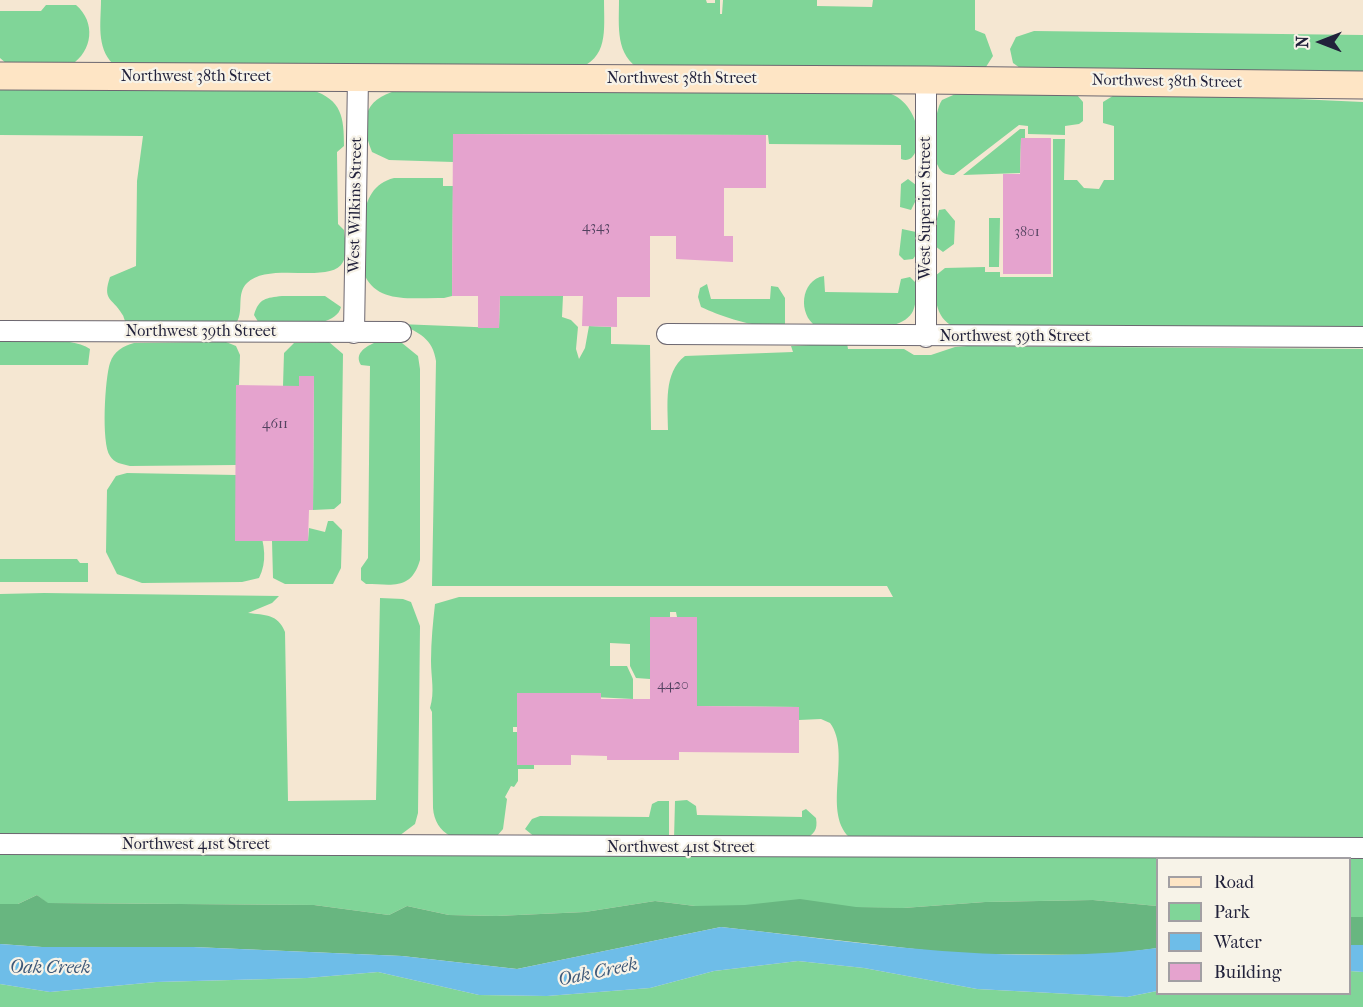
<!DOCTYPE html>
<style>
body{margin:0}
#map{position:relative;width:1363px;height:1007px;overflow:hidden;background:#f5e7d2;font-family:"IM FELL French Canon",serif}
canvas{display:block}
.legend{position:absolute;left:1156px;top:857px;width:195px;height:138px;box-sizing:border-box;background:#f7f3e8;border:2px solid #a29fa3;margin:0;padding:8px 10px;list-style:none;font-size:18px;color:#22223b}
.legend li{display:flex;align-items:center;gap:12px;height:30px}
.legend b{width:30px;border:2px solid #a29fa3}
.north{position:absolute;left:1291px;top:12px;width:60px;height:60px;-webkit-text-stroke:4px #f7f3e8;paint-order:stroke;rotate:270deg;font-size:16px;font-weight:700;line-height:24px;text-align:center;color:#22223b}
.north::after{content:'';display:block;margin:auto;width:21px;height:27px;background:#22223b;clip-path:polygon(50% 0,100% 100%,50% 72%,0 100%)}
</style>
<div id="map">
<canvas width="1363" height="1007"></canvas>
<ul class="legend">
<li><b style="height:8px;background:#fee5c5"></b>Road</li>
<li><b style="height:16px;background:#80d598"></b>Park</li>
<li><b style="height:16px;background:#6ebde8"></b>Water</li>
<li><b style="height:16px;background:#e5a3ce"></b>Building</li>
</ul>
<div class="north">N</div>
</div>
<script>
const ctx = document.querySelector('canvas').getContext('2d');
ctx.lineJoin = 'round';
function paint(path, color) { ctx.fillStyle = color; ctx.fill(path, 'evenodd'); }
function strokePath(path, color, width, dash) { ctx.strokeStyle = color; ctx.lineWidth = width; ctx.lineCap = dash ? 'butt' : 'round'; ctx.setLineDash(dash || []); ctx.stroke(path); }
function label(font, color, halo, rows, align = 'center') {
  ctx.font = font + ' "IM FELL French Canon",serif'; ctx.lineWidth = 4.5; ctx.setLineDash([]); ctx.textBaseline = 'middle'; ctx.strokeStyle = halo; ctx.fillStyle = color; for (const [text, x, y, turn = 0] of rows) {
    ctx.save(); ctx.translate(x, y); ctx.rotate((+turn || 0) * Math.PI / 180); ctx.textAlign = isNaN(turn) ? turn : align; if (halo) ctx.strokeText(text, 0, 0); ctx.fillText(text, 0, 0); ctx.restore();
  }
}
paint(new Path2D(`
 M101,0H604C604,30 609,59 576,69L113,64C96,47 101,22 101,0Z
 M619,0H706L707,3H715V0H720V14H722L723,0H817V6L872,7L873,0H975V30L985,34L993,56L984,70H641C615,55 619,27 619,0Z
 M46,5H76C96,22 93,51 71,65L7,64L0,58V11H41Z
 M1034,31L1363,35V74L1023,70L1013,63L1010,49L1016,37Z
 M0,88L312,90C342,100 344,117 344,146L337,152L338,224L344,230C345,240 348,253 343,262C331,285 269,261 247,283C236,294 244,309 237,322L126,323C124,320 124,316 122,314C112,297 102,301 110,277L136,266L137,181L143,136L0,135Z
 M404,89L885,92C927,102 925,169 901,159V145L769,144L768,135L454,134L453,162L389,160L372,152C358,117 366,96 404,89Z
 M960,92L1077,95L1083,102V121L1079,124L1065,126V135L1028,134V126L1019,125L954,175C946,175 941,173 938,166C931,154 934,111 942,100Z
 M1166,93L1363,102V330L954,327C934,317 935,296 935,276L945,268L985,267V272H1000V277H1053V139H1065L1064,180H1077L1084,188L1099,189L1104,180H1114V126L1103,123V102L1116,94Z
 M1020,129H1025V138H1021L1020,173L963,175Z
 M394,178H443V186H453L452,296L444,298C416,297 379,305 365,276C364,243 353,188 394,178Z
 M908,179L916,185V200L911,210L900,207L901,184Z
 M945,209L955,221L954,244L943,252L935,246V227L939,210Z
 M989,218H1000L999,267H989Z
 M902,229L916,232V255L913,259L904,260L899,255Z
 M824,276L825,292L898,293L901,279L910,277L916,283C916,292 917,302 913,311C901,336 841,327 816,326C798,315 800,280 824,276Z
 M707,284L711,299H770L771,286L778,287L785,298V324C761,331 723,317 701,307L698,297L700,288Z
 M282,296H325L341,307C335,331 281,324 260,325L254,315C259,298 266,298 282,296Z
 M500,296H563L562,317L571,320L578,327L576,349L579,359L585,348L589,326L611,327V344L650,345L651,430H668C668,405 663,373 685,356L793,352L791,346L847,343L848,349H904L914,355H931L955,347L967,346L1363,349V842L849,837C822,811 852,752 830,723L821,719L799,720V707L697,706V617H677L676,612H670V617H650V679L636,678L630,666V644L610,643V666H627L633,679V699L517,693V727H513V732H517V765H534V769H518V781L514,787L511,786L505,797L507,799L503,829L497,836H450C440,830 434,821 433,808L432,712L430,708C435,692 431,678 431,661C431,641 433,622 435,604L459,597H893L887,586H432L436,361C433,339 419,332 399,324L499,328Z
 M0,341C22,341 72,336 90,349L88,365H0Z
 M226,342L236,346L240,355L239,385L236,386V465L130,466C122,464 114,463 110,456C101,443 105,378 110,363C114,351 123,346 134,343Z
 M329,342L343,354L341,503L334,509L313,510L314,376L299,386H283L284,353L294,343Z
 M374,343H402L418,356L420,369V560C411,591 392,584 366,584L361,580V568L368,558L370,366L361,365C354,354 365,347 374,343Z
 M127,473L236,475C248,504 276,547 259,578L242,582L142,583L117,574L106,552L107,490L116,476Z
 M328,521H333L342,530L341,568L333,584H285L273,578L272,541H308L309,528L325,532Z
 M0,559H77L80,563H88V582H0Z
 M44,593L279,596L272,603L248,613C265,615 278,614 285,632L288,801L376,800L380,598L403,599L411,602L420,626L418,813L415,824L399,836H0V594Z
 M687,800L696,806L697,815L802,817V811L806,809L816,818C818,830 814,834 804,840L674,839L675,801Z
 M658,801H669V839L536,838L525,829L532,819L540,816L649,817L652,804Z
 M0,853L1201,858H1158L1157,906L1093,900L985,902L903,908L695,906L655,901L585,912L496,916L449,915L407,906L389,915L314,905L47,903L37,895L18,904H0Z
 M1350,859H1363V917H1350Z
 M798,961L864,968L977,989L1127,997L1157,991L1158,994H1350V971L1363,972V1007H0V984L50,992L156,982L307,978L378,972L479,995L547,996L650,988L714,971Z`), '#80d598');
paint(new Path2D(`
 M37,895L48,903L314,905L389,915L407,906L449,915L496,916L585,912L655,901L695,906L745,905L800,899L856,907L903,908L985,902L1093,900L1157,906L1158,948L1104,955L959,954L721,927L517,969L402,956L193,947H42L0,944V904H18Z
 M1350,917H1363V945H1350Z`), '#68b680');
paint(new Path2D(`
 M721,927C866,943 1012,967 1157,948V991L1127,997L977,989L864,968L798,961L714,971L650,988L547,996L479,995L378,972L307,978L156,982L50,992L0,984V944L42,947H193L402,956L517,969Z
 M1350,945H1363V972L1350,971Z`), '#6ebde8');
paint(new Path2D(`
 M453,134L766,135V188H724V236H733V262L676,259V236H650V297H617V327L582,326L583,296H500L499,328H478V296H452Z
 M1021,138H1051V274H1003V174H1020Z
 M299,376H314L313,510H309L308,541H235L236,385L299,386Z
 M650,617H697V706L799,707V753L679,752V760H607V756L571,755V765H517V693H601V699H650Z`), '#e5a3ce');
const street = new Path2D(`
 M0,331L401,332
 M354,333L358,77
 M667,334L1363,337
 M926,337V80
 M0,844L1363,848`);
const secondary = new Path2D(`
 M0,76L926,80L1363,85`);
strokePath(street, '#6c6770', 22);
strokePath(secondary, '#6c6770', 29);
strokePath(street, '#fff', 20);
strokePath(secondary, '#fee5c5', 27);
label('14px', '#534260', null, [
 ["4343",596,228],
 ["3801",1027,233],
 ["4611",275,425],
 ["4420",673,686]
]);
label('16px', '#22223b', '#f7f3e8', [
 ["Northwest 38th Street",196,77],
 ["Northwest 38th Street",682,79],
 ["Northwest 38th Street",1167,82,1],
 ["West Wilkins Street",356,205,-89],
 ["West Superior Street",926,208,-90],
 ["Northwest 39th Street",201,332],
 ["Northwest 39th Street",1015,337],
 ["Northwest 41st Street",196,845],
 ["Northwest 41st Street",681,848]
]);
label('italic 18px', '#3d5878', '#f7f3e8', [
 ["Oak Creek",50,969],
 ["Oak Creek",598,973,-12]
]);
</script>
